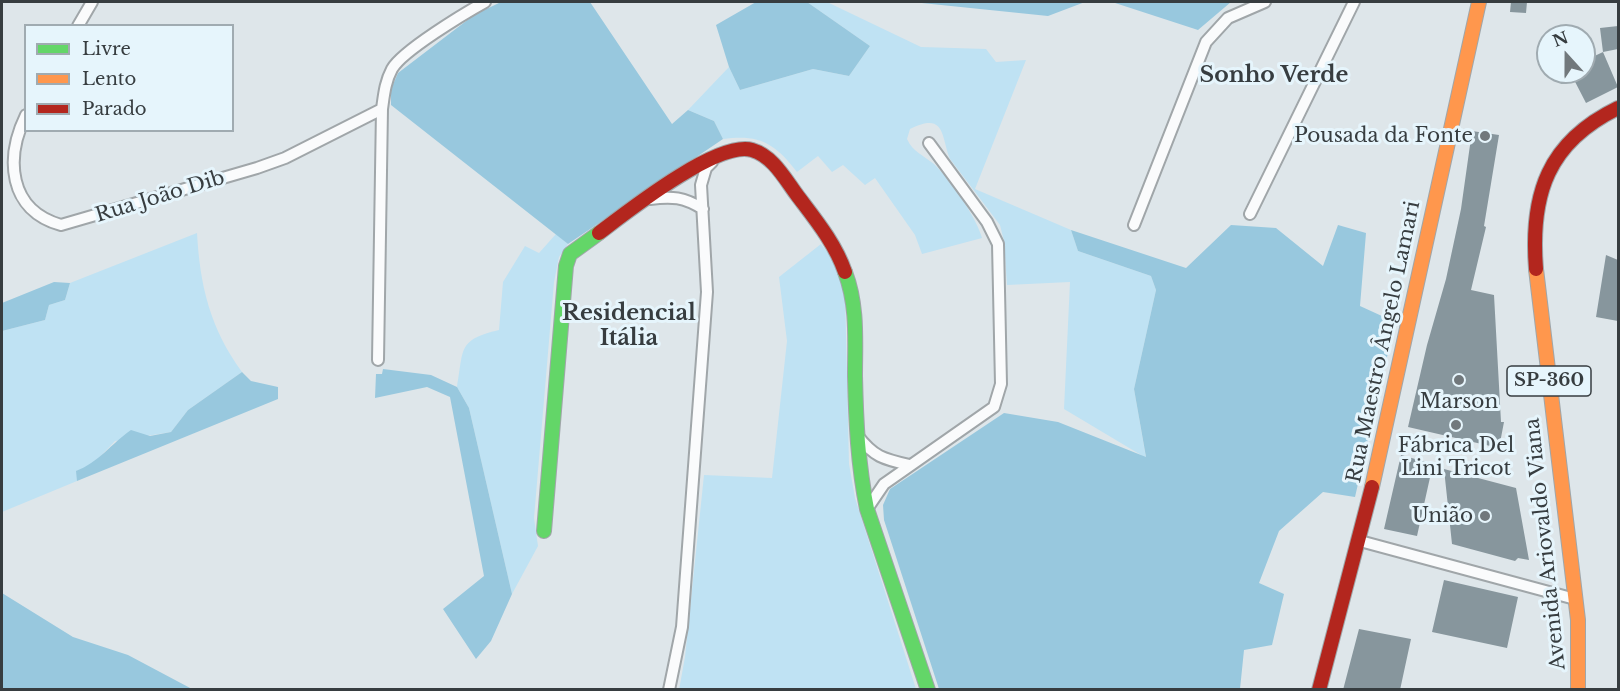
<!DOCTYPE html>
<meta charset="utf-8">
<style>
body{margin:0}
#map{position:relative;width:1620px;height:691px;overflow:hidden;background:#dee6ea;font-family:"Libre Baskerville",serif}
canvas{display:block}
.frame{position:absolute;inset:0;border:3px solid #373d40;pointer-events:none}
.legend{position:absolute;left:24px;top:24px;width:210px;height:108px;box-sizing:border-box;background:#e6f5fc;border:2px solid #a0abb1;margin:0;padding:8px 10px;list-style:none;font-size:18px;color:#373d40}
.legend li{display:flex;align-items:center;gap:12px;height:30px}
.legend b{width:30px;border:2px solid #a0abb1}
.north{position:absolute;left:1536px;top:24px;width:60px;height:60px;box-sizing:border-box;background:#e6f5fc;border:2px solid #a0abb1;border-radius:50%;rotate:339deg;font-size:16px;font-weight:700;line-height:24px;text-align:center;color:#373d40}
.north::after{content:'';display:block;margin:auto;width:21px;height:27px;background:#71787c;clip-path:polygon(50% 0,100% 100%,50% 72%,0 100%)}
</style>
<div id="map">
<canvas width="1620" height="691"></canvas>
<div class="frame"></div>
<ul class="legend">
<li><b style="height:8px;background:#63d668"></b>Livre</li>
<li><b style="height:8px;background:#ff974d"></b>Lento</li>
<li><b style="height:8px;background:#b3261e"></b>Parado</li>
</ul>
<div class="north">N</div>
</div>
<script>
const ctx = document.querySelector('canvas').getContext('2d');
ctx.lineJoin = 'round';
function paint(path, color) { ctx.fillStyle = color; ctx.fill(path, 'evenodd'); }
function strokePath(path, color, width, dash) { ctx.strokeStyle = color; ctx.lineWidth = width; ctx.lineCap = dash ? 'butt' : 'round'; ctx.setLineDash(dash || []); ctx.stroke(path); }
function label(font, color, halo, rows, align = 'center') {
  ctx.font = font + ' "Libre Baskerville",serif'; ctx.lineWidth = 6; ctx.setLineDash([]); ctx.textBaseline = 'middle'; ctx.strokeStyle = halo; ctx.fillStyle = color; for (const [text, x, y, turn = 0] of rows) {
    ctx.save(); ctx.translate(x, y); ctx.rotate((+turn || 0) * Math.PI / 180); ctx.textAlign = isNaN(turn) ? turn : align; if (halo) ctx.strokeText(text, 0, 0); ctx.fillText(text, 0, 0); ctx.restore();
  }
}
paint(new Path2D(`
 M807,2H827L921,47L986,49L996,62L1026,60L975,189L1071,230L1078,251L1151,276L1156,290L1134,389L1146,458L1064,409L1070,282L1007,285L1004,241L1000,225L950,159C941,137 946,111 910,129L907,139C913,152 923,155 934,164C949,178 977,218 982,238L922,254L915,235L875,178L865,185L843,165L832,172L818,156L797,172C775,143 759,134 723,139L714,121L688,110L729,67L740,90L813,69L849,76L870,46Z
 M197,233C200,286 210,328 242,372L188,410L171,432L115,441L92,465L77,471V481L2,512V331L45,320L49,305L65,300L70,283Z
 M556,234L568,244L559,257L554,282L534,518L538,546L512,594L469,408L457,387C464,349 457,340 499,330L503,282L525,246L539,253Z
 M821,244L836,263L845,291L849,464L855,498L916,689L679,690L685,657L704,475L772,478L787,341L779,277Z`), '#bfe2f3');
paint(new Path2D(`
 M501,2H590L672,124L688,110L714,121L723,139L568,244L391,105V89L398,73L474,15Z
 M756,2H807L870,46L849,76L813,69L740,90L729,67L716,25Z
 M912,2H1085L1048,16Z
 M1112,2H1231L1198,30Z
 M1231,225L1276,228L1323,266L1338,225L1366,233L1360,306L1395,322L1355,497L1323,492L1279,531L1259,583L1284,594L1272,645L1244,650L1240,689H939L884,520L883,505L890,489L1004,413L1058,422L1146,457L1134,389L1156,290L1151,276L1078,251L1071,230L1186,268Z
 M54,282L70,283L65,300L49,305L45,320L2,331V303Z
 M383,369L431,375L457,387L469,408L512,594L491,641L476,659L443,609L484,576L450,397L427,387L375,398L376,374H382Z
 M242,372L251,381L278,387V399L77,481L76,471C98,463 112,443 131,430L150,436L171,432L188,410Z
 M2,593L73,637L128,655L192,689H2Z`), '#98c8de');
paint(new Path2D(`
 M1511,2H1527L1526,13L1510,12Z
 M1618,26V49L1603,52L1600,28Z
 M1603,52L1618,87L1586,103L1570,72H1584V61Z
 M1472,131L1499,135L1484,226L1486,227L1471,290L1494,295L1501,422H1504L1499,448L1408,427L1427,345L1446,279L1461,209Z
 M1606,255L1618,260V321L1596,317Z
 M1401,455L1433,464L1417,536L1384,529Z
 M1444,469L1516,488L1529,560L1518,558L1515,561L1452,544Z
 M1444,580L1518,597L1507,648L1432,632Z
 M1359,629L1411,639L1400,690H1343Z`), '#87969d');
const street = new Path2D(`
 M78,26L92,2
 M26,115C5,158 8,210 61,225L257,168L285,158L382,109
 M650,199C672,196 684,197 703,209
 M1250,214L1354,2
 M1134,225L1206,42L1228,18L1265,2
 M378,360L382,109C384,95 385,82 392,69C402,51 465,13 485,2
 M857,435C874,457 883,459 909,465
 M867,509L884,484L994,407L1001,384L998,244L987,222L929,143
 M1360,541L1575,599
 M669,690L682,627L707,292L701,185L706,168L712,162`);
const fast = new Path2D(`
 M845,272C858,306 855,341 855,376C856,421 858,465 867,509L928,690
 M544,531L566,266L570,254L599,233`);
const slow = new Path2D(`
 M1536,269L1578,620V690
 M1372,487L1479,2`);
const jam = new Path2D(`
 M599,233C628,211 718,140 752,150C773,156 785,179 797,195C815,219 835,243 845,272
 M1536,269C1530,194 1548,142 1618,108
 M1319,690L1372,487`);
strokePath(street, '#a0a6a9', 14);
strokePath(fast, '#a0a6a9', 16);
strokePath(slow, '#a0a6a9', 16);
strokePath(jam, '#a0a6a9', 16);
strokePath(street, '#fafbfc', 10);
strokePath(fast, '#63d668', 14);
strokePath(slow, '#ff974d', 14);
strokePath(jam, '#b3261e', 14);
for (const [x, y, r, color] of [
 [1485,136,6,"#71787c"],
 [1459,380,6,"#71787c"],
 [1456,425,6,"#71787c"],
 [1485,516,6,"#71787c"]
]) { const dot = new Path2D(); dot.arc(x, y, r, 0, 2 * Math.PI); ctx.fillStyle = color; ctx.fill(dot); strokePath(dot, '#e6f5fc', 2); }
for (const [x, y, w] of [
 [1549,381,84]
]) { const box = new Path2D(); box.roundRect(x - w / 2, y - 15, w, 30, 4.5); ctx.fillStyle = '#e6f5fc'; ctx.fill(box); strokePath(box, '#373d40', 1.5); }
label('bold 18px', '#373d40', null, [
 ["SP-360",1549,381]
]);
label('20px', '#373d40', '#e6f5fc', [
 ["Pousada da Fonte",1473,136],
 ["Marson",1459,402,"center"],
 ["Fábrica Del",1456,446,"center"],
 ["Lini Tricot",1456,469,"center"],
 ["União",1473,516]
], 'right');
label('20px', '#373d40', '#e6f5fc', [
 ["Rua João Dib",160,197,-17],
 ["Rua Maestro Ângelo Lamari",1384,342,-78],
 ["Avenida Ariovaldo Viana",1546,544,-96]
]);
label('bold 22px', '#373d40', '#e6f5fc', [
 ["Sonho Verde",1274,76],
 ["Residencial",629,314],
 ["Itália",629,339]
]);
</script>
